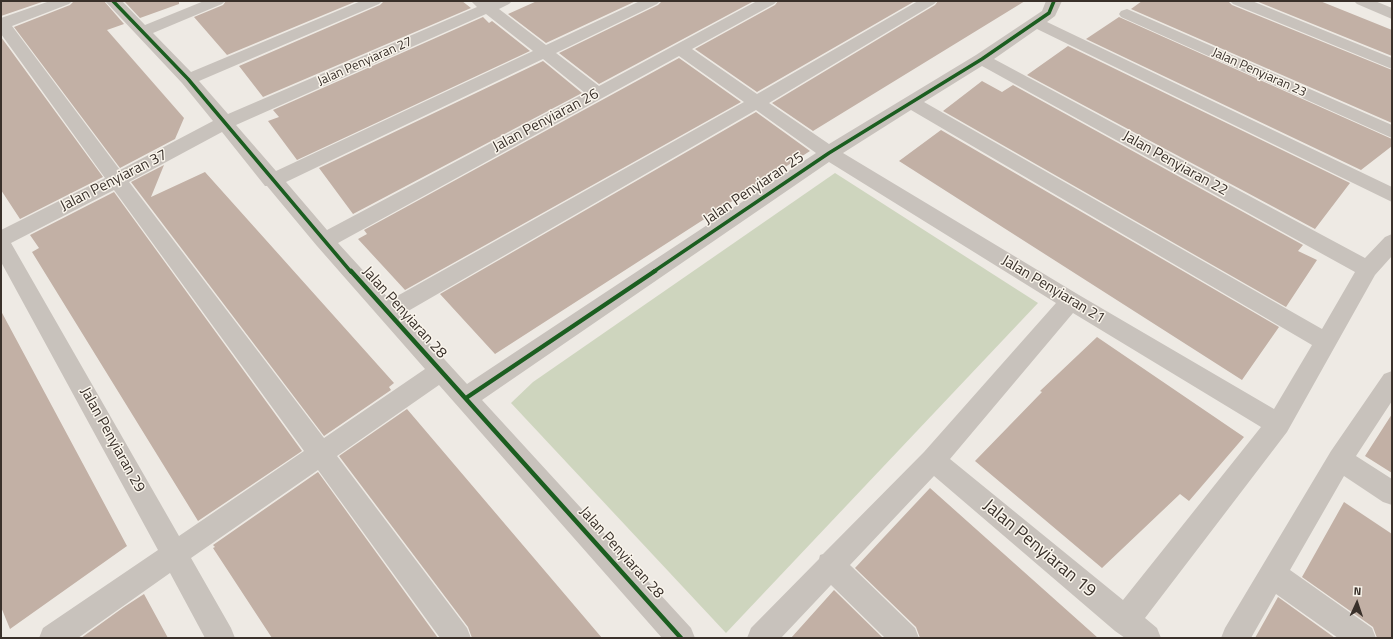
<!DOCTYPE html>
<style>
body{margin:0}
#map{position:relative;width:1393px;height:639px;overflow:hidden;background:#eeeae4;font-family:"Titillium Web",sans-serif}
canvas{display:block}
.frame{position:absolute;inset:0;border:2px solid #39302a;pointer-events:none}
.north{position:absolute;left:1337px;top:583px;width:40px;height:40px;-webkit-text-stroke:3px #faf5ec;paint-order:stroke;rotate:3deg;font-size:11px;font-weight:700;line-height:16px;text-align:center;color:#39302a}
.north::after{content:'';display:block;margin:auto;width:14px;height:18px;background:#39302a;clip-path:polygon(50% 0,100% 100%,50% 72%,0 100%)}
</style>
<div id="map">
<canvas width="1393" height="639"></canvas>
<div class="frame"></div>
<div class="north">N</div>
</div>
<script>
const ctx = document.querySelector('canvas').getContext('2d');
ctx.lineJoin = 'round';
function paint(path, color) { ctx.fillStyle = color; ctx.fill(path, 'evenodd'); }
function strokePath(path, color, width, dash) { ctx.strokeStyle = color; ctx.lineWidth = width; ctx.lineCap = dash ? 'butt' : 'round'; ctx.setLineDash(dash || []); ctx.stroke(path); }
function label(font, color, halo, rows, align = 'center') {
  ctx.font = font + ' "Titillium Web",sans-serif'; ctx.lineWidth = 3; ctx.setLineDash([]); ctx.textBaseline = 'middle'; ctx.strokeStyle = halo; ctx.fillStyle = color; for (const [text, x, y, turn = 0] of rows) {
    ctx.save(); ctx.translate(x, y); ctx.rotate((+turn || 0) * Math.PI / 180); ctx.textAlign = isNaN(turn) ? turn : align; if (halo) ctx.strokeText(text, 0, 0); ctx.fillText(text, 0, 0); ctx.restore();
  }
}
paint(new Path2D(`
 M835,173L1038,303L726,633L511,403L533,382Z`), '#ced5be');
paint(new Path2D(`
 M1,1H45L1,16Z
 M74,1H104L124,24L107,30L184,118L175,139L120,168L14,27L70,5Z
 M124,1H179V4L140,18Z
 M226,1H357L227,55L194,17L223,5Z
 M384,1H462L471,8L263,97L239,66L380,5Z
 M537,1H636L546,43L508,14Z
 M662,1H754L599,84L559,53L658,5Z
 M778,1H915L757,92L695,49L775,5Z
 M938,1H1025L813,131L772,103L935,5Z
 M1142,1H1228L1232,5L1392,70V123L1131,9Z
 M1256,1H1320L1392,30V56Z
 M483,17L489,23L492,21L530,51L297,160L268,121L279,117L273,110Z
 M1119,17L1392,139V146L1361,170L1086,39Z
 M1,37L103,177L20,219L1,190Z
 M1068,46L1350,183L1315,229L1027,75Z
 M679,58L741,102L405,290L358,239L367,234L364,230Z
 M543,61L582,93L353,214L319,168Z
 M982,81L1002,92L1013,85L1303,245L1298,251L1317,260L1286,307L943,111Z
 M756,112L810,151L495,354L440,294Z
 M941,130L1279,327L1242,380L899,161Z
 M164,165L151,197L205,172L394,383L389,387L391,390L324,436L131,182Z
 M114,192L302,451L198,521L32,252L39,248L30,235Z
 M1,311L127,546L10,629L1,607Z
 M1097,337L1244,437L1189,501L1180,494L1102,568L975,461L1042,392L1040,391Z
 M407,409L602,638H472L468,627L339,456Z
 M1392,414V473L1365,456Z
 M318,472L438,638H272L213,548L215,547L213,545Z
 M930,488L1098,638H920L916,627L855,568Z
 M1344,502L1392,534V638H1377L1373,627L1302,577Z
 M834,590L883,638H791Z
 M144,594L168,638H81L124,607Z
 M1278,597L1335,638H1255Z`), '#c2b0a5');
paint(new Path2D(`
 M50,1H72L69,4L12,26L120,170L213,121L182,83L105,1H122L145,25L204,1H225L222,4L153,33L191,72L361,1H382L379,4L199,81L228,114L477,7L471,1H512L509,4L499,9L546,45L640,1H660L657,4L556,53L599,86L757,1H777L774,4L692,49L757,94L918,1H937L934,4L769,103L829,144L976,55L1042,11L1046,1H1062L1055,16L1047,22L1392,187V202L1037,29L994,59L1365,258L1385,237L1392,234V256L1375,275L1287,432L1145,618L1157,628L1161,638H1125L1115,631L934,476L850,565L915,628L919,638H885L831,585L781,638H747L751,628L819,559L820,555L823,554L924,452L1056,303L829,162L482,400L691,628L695,638H662L439,385L337,456L467,628L471,638H440L318,470L191,558L231,628L235,638H205L170,573L78,638H39L43,628L158,550L1,262V230L105,178L1,34V18ZM486,14L533,51L276,171L236,125ZM679,56L744,102L390,300L338,243ZM543,59L585,93L327,230L286,182ZM982,66L1355,272L1322,329L924,102ZM756,110L816,153L467,384L403,314ZM911,110L1312,345L1274,409L1079,295L843,153ZM222,132L265,186H267L317,246L425,369L324,438L129,182ZM114,190L304,451L179,536L11,243ZM1073,313L1261,427L1123,600L950,459Z
 M1230,1H1252L1392,58V69L1233,4Z
 M1354,1H1375L1392,8V19L1357,4Z
 M1127,9L1392,125V138L1121,17L1119,14L1121,11Z
 M1392,371V401L1356,456L1392,479V505L1383,502L1344,476L1290,570L1372,628L1376,638H1338L1276,594L1251,638H1221L1225,628L1331,451L1384,374Z`), '#c8c2bc');
strokePath(new Path2D(`
 M113,1L188,79L351,272
 M653,272L829,153L982,59L1049,13L1054,1`), '#1b5e20', 3.5);
strokePath(new Path2D(`
 M351,271L681,638
 M466,398L655,271`), '#1b5e20', 4.5);
label('13px', '#39302a', '#faf5ec', [
 ["Jalan Penyiaran 27",365,62,-24],
 ["Jalan Penyiaran 23",1259,73,24]
]);
label('15px', '#39302a', '#faf5ec', [
 ["Jalan Penyiaran 26",546,121,-28],
 ["Jalan Penyiaran 22",1175,164,29],
 ["Jalan Penyiaran 37",114,181,-27],
 ["Jalan Penyiaran 25",754,189,-34],
 ["Jalan Penyiaran 21",1053,290,31],
 ["Jalan Penyiaran 28",404,313,48],
 ["Jalan Penyiaran 29",112,440,61],
 ["Jalan Penyiaran 28",621,553,48]
]);
label('18px', '#39302a', '#faf5ec', [
 ["Jalan Penyiaran 19",1039,549,40]
]);
</script>
